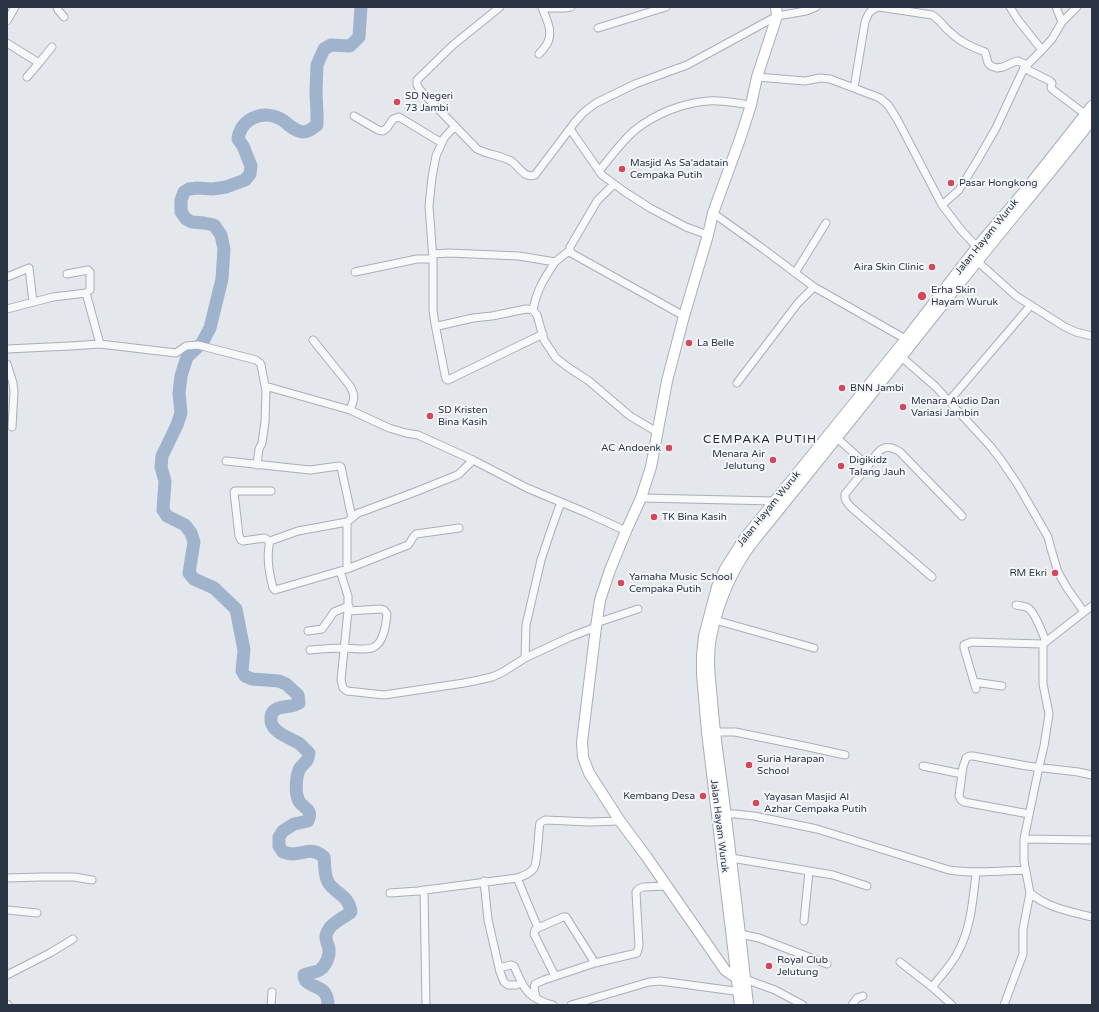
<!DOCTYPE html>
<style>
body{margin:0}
#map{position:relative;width:1099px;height:1012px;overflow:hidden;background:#e4e7ec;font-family:"Varela Round",sans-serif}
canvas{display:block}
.frame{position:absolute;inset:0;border:8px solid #2b3445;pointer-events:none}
</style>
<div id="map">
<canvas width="1099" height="1012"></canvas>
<div class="frame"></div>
</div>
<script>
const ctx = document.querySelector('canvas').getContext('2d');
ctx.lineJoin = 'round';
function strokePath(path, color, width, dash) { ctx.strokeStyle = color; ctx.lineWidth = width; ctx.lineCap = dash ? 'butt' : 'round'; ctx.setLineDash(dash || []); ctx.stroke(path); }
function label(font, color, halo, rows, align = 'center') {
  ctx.font = font + ' "Varela Round",sans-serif'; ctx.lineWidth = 4; ctx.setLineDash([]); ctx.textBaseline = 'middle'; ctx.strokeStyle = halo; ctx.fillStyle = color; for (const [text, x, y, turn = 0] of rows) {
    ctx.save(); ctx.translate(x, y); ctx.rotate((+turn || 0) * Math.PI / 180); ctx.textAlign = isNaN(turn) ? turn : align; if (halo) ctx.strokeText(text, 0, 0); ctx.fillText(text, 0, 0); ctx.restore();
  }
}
strokePath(new Path2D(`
 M328,1005C328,1002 327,996 325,993C319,985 304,986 304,975C309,972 317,973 321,969C326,965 330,955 329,949C327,940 323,938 329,929C332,923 345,917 351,912C349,895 335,894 328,882C324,874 325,866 324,857C312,847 307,853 293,854C290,854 286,853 283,852L279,846V837L283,831L294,824L308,821C314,807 301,809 298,799C295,791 296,775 300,768C305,762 308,762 309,753C306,750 303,747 300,744C291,738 269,732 271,718C271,715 272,712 275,710C282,705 292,708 299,703L298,695L286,684L279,681L252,679L245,676L242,671L244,650L236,609L214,588L194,579L189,573L194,542L191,533L185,525L167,516L163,510L165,481L161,467L162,456L177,425L181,413L179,393L181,376L187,357L202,343L210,328L222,279L224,249L221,235L214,225L204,223L192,222L186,219L181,212V200L184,192L189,189L197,188L213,189L226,187L245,180L250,174L251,166L243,146L238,139C239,130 243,124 251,119C262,113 274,114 284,121C290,126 295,131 303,132C309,132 313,128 317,125V115L316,91L317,65L324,49L331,45L350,46L359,37L361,7`), '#9fb4cc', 13);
const street = new Path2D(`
 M57,7L58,10L64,17
 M500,7L453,45L417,80V85L420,90L477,149C488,155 500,155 511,161C519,166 524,179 535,175L575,122L584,112L596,103L635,84L687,65L777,16L806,11L816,7
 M542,8H565L571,7
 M7,21L15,7
 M1062,22L1077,7
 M598,28L666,7
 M7,43L39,63L52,47
 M1042,50L1052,39L1062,22L1056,7
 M539,54C542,51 545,47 547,44C554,31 546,19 542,7
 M1024,68L1050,81L1052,83L1051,88L1053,90L1085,114
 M27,77L39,63
 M757,77L805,81L820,78L830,79L880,98L888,105L897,119L942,205L962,231L977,247
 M854,88L865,22C868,14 870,9 879,7L932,15C940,20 943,26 950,32C960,42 972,47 985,52L988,63L991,66L997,68L1003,67L1014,62L1018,61L1027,65
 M354,116L378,130L383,131L387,128L393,119L399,117L442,143
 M455,126L444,138L436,156L432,177L429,206L433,259V310L435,324L438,326L473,318L492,316L526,309L533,310L537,315L544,340L556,358L569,368L589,381L630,416L657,432
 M570,129L602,175L625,192L650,208L686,227L708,235
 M599,171C610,158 622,141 635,130C655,114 682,103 708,101C722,100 737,103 751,105
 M942,205L959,190L977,161L996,128L1024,68L1042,50L1018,20L1010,7
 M713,213L762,248L814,287L909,341
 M570,250L571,253L684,316
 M433,254L449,253L519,256L555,262L570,250V247L597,201L614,184
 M977,261L1016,296L1065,327L1076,332L1092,336
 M355,272L417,259H433
 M795,273L826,223
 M7,277L29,268L33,302
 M86,293L100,344
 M7,309L53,297L86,293L90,290V272L88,270L67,274
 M533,310C537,289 544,279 555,262
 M435,324L445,375L446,379L448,380L543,334
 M313,340L350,386C356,397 354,399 350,410
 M7,349L70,346L100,344L176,353L186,346L198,345L256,360L260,363L261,365L266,391L265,422L262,443L259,449L257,465
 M898,354L936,387L991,447L1001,460L1018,485L1048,537L1051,549L1058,572L1067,588L1084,612L1043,644V684L1049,714L1044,746L1039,767L1024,839V861L1030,893C1048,908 1071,912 1092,917
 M7,364L13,383L14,392L12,427
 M737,383L798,303L814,287
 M265,386L350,410L389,428L406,433L418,435L473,460L527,488L587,513L626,531
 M949,401L1031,305
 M837,438L868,466C877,452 883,441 900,452L962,516
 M226,461L310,470L339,466L341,467L352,518
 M868,466L845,494C844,500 848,504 852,508L932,577
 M641,498L775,501
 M347,522V569
 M459,528L416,534C412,537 411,542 408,545L347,569L275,590L273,588C269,573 266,556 270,541L298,531L347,522L358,513L364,511L415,492L455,476L459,474L473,460
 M270,541L264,538L243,541L241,540L239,536L234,492L235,491H271
 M340,571L348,596V611L341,680L343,688L347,691L384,695L464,683L479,680L492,677L503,672L525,658L570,637L596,627
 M1016,605C1020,606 1025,606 1028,608C1035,612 1043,634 1046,642
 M1084,612L1092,606
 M715,620L814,648
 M596,623L638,609
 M308,631L322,629L334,612L349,606
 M310,650C321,649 332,648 344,648C351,648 368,651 374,647C384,642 386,624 387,614L384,610L381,609L348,611
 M525,658L526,625L541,560L551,530L561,502
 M974,682L1002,686
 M976,689L964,648V645L971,642L1043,644
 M715,732H735L804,746L845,755
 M923,766L962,774
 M722,814H735L754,816L817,829L949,870C974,874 1000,871 1025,870
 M1029,814L964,802L961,800L959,796L963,767L966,758L970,756H973L1027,766L1078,772L1092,775
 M1024,839L1092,840
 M731,858L809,871L804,921
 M809,871L833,875L867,886
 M7,878L41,877H74L92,880
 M517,878L538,928L535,930L534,934L555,976
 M484,881L488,920L500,972L504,982L508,985H516L522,983
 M424,890L426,1005
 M390,893L418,891L517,878C523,876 530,874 534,868C538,861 538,833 540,823L545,820L590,822L620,821
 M7,910L37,913
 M538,928L563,917H566L595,963
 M740,934L759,938L827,964
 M900,962L932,987L952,1005
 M499,968L511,965L514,966C520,979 524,992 537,999
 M7,975L50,953L73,939
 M745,979L775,990L803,1005
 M932,987C941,976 952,964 958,952C971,928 973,899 976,873
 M7,1004L8,1005
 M271,1005L272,992
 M553,1005L546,1003L537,999C535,994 533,989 535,984L544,980L595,963L637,953L639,946L636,892C638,889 639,888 643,887L667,886
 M571,1005L649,982L660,981L742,992
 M852,1005L857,998L863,996
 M1004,1005L1023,954V929L1030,893`);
const secondary = new Path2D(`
 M745,979H738L725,970L646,856L620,821L589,773L583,757L582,742L596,627L600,600L610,570L626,531L641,498L651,467L667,381L684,316L708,235L713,213L740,139L751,105L757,77L777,16L776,7
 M740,1005L707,732L702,674V655L704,636L717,587L725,569L744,539L906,339L977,247L1023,193L1092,106
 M748,1005C740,931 731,858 722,785C718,757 714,729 712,700C710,679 707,658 711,637C718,603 731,571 752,543C818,462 883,380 948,298C995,238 1045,180 1092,120`);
strokePath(street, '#a9aeb7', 9);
strokePath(secondary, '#a9aeb7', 12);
strokePath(street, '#f7f8fa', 7);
strokePath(secondary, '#fff', 10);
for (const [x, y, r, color] of [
 [397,102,4,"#d1495b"],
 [622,169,4,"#d1495b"],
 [951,183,4,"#d1495b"],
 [932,267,4,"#d1495b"],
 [922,296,5,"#d1495b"],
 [689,343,4,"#d1495b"],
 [842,388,4,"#d1495b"],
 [903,407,4,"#d1495b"],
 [430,416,4,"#d1495b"],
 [669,448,4,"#d1495b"],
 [773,460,4,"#d1495b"],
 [841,466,4,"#d1495b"],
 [654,517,4,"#d1495b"],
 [1055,573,4,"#d1495b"],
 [621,583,4,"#d1495b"],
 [749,765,4,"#d1495b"],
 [703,796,4,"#d1495b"],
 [756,803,4,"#d1495b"],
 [769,966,4,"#d1495b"]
]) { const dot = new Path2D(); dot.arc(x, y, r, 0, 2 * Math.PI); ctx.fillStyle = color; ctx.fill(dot); strokePath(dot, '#f4f6f9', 1.5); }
label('10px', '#2b3445', '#f4f6f9', [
 ["SD Negeri",405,96],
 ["73 Jambi",405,108],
 ["Masjid As Sa'adatain",630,163],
 ["Cempaka Putih",630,175],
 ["Pasar Hongkong",959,183],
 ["Aira Skin Clinic",924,267,"right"],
 ["Erha Skin",931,290],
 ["Hayam Wuruk",931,302],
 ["La Belle",697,343],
 ["BNN Jambi",850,388],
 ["Menara Audio Dan",911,401],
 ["Variasi Jambin",911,413],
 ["SD Kristen",438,410],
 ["Bina Kasih",438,422],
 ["AC Andoenk",661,448,"right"],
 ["Menara Air",765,454,"right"],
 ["Jelutung",765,466,"right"],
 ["Digikidz",849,460],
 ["Talang Jauh",849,472],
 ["TK Bina Kasih",662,517],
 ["RM Ekri",1047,573,"right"],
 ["Yamaha Music School",629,577],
 ["Cempaka Putih",629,589],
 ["Suria Harapan",757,759],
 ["School",757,771],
 ["Kembang Desa",695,796,"right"],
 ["Yayasan Masjid Al",764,797],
 ["Azhar Cempaka Putih",764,809],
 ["Royal Club",777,960],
 ["Jelutung",777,972]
], 'left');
label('10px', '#2b3445', '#f4f6f9', [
 ["Jalan Hayam Wuruk",987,237,-51],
 ["Jalan Hayam Wuruk",769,509,-51],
 ["Jalan Hayam Wuruk",719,826,83]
]);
ctx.letterSpacing = '1px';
label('12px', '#1d2536', '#f4f6f9', [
 ["CEMPAKA PUTIH",760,440]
]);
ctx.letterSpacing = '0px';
</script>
